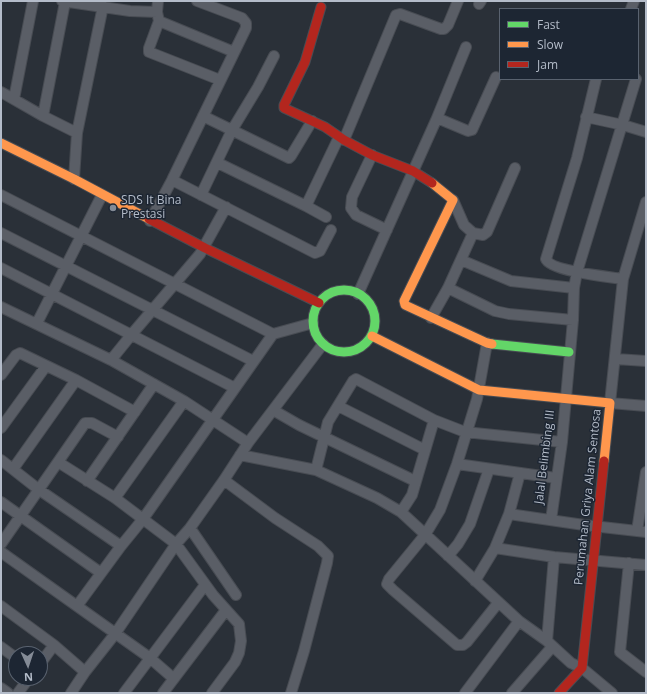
<!DOCTYPE html>
<style>
body{margin:0}
#map{position:relative;width:647px;height:694px;overflow:hidden;background:#2a3038;font-family:"Open Sans",sans-serif}
canvas{display:block}
.frame{position:absolute;inset:0;border:2px solid #b4bcc9;pointer-events:none}
.legend{position:absolute;left:499px;top:8px;width:140px;height:72px;box-sizing:border-box;background:#1d2633;border:1px solid #59626f;margin:0;padding:5px 7px;list-style:none;font-size:12px;color:#b4bcc9}
.legend li{display:flex;align-items:center;gap:8px;height:20px}
.legend b{width:20px;border:1px solid #59626f}
.north{position:absolute;left:8px;top:646px;width:40px;height:40px;box-sizing:border-box;background:#1d2633;border:1px solid #59626f;border-radius:50%;rotate:177deg;font-size:11px;font-weight:700;line-height:16px;text-align:center;color:#b4bcc9}
.north::after{content:'';display:block;margin:auto;width:14px;height:18px;background:#848b96;clip-path:polygon(50% 0,100% 100%,50% 72%,0 100%)}
</style>
<div id="map">
<canvas width="647" height="694"></canvas>
<div class="frame"></div>
<ul class="legend">
<li><b style="height:5px;background:#63d668"></b>Fast</li>
<li><b style="height:5px;background:#ff974d"></b>Slow</li>
<li><b style="height:5px;background:#b3261e"></b>Jam</li>
</ul>
<div class="north">N</div>
</div>
<script>
const ctx = document.querySelector('canvas').getContext('2d');
ctx.lineJoin = 'round';
function strokePath(path, color, width, dash) { ctx.strokeStyle = color; ctx.lineWidth = width; ctx.lineCap = dash ? 'butt' : 'round'; ctx.setLineDash(dash || []); ctx.stroke(path); }
function label(font, color, halo, rows, align = 'center') {
  ctx.font = font + ' "Open Sans",sans-serif'; ctx.lineWidth = 3; ctx.setLineDash([]); ctx.textBaseline = 'middle'; ctx.strokeStyle = halo; ctx.fillStyle = color; for (const [text, x, y, turn = 0] of rows) {
    ctx.save(); ctx.translate(x, y); ctx.rotate((+turn || 0) * Math.PI / 180); ctx.textAlign = isNaN(turn) ? turn : align; if (halo) ctx.strokeText(text, 0, 0); ctx.fillText(text, 0, 0); ctx.restore();
  }
}
const street = new Path2D(`
 M62,1L130,11L157,12
 M158,1L157,12L159,21L149,48V52L220,80
 M479,4L481,1
 M631,9L634,1
 M159,21L234,52
 M596,79L577,158L546,259C550,271 610,277 623,279
 M1,92L43,116L77,133
 M14,99L33,1
 M43,116L65,2
 M203,116L289,158L291,156L312,121
 M586,117L623,125L646,132
 M437,118L466,47
 M344,140L396,15L400,14L441,29H444L448,25L458,1
 M372,155L352,197L351,208L356,215L387,230
 M218,163L306,206L326,217
 M74,179L77,133L103,6
 M172,180L315,253L320,251L331,230
 M1,195L273,334
 M201,195L232,130L258,87L274,56
 M646,202L623,279L610,403L646,406
 M306,206L339,137
 M150,221L172,180L246,28V23L242,18L197,1
 M1,233L253,361
 M473,233L483,235L487,232L515,168
 M461,260L511,281L574,288
 M1,268L235,388
 M448,288L495,311L509,314L573,320
 M358,294L437,118L468,131L472,130L496,77
 M1,307L111,360L184,401L248,443
 M431,318L448,288L473,233L464,225L453,200
 M37,323L102,195
 M487,343L477,399L457,464L440,510L425,535L389,579L387,584L393,590L457,645H463L467,642L498,603
 M616,359L646,361
 M111,360L132,334L200,254L226,207
 M1,375L16,355L20,353L76,380L135,412
 M338,406L425,450
 M273,410L299,425L415,481
 M1,428L46,366
 M240,455L316,470L377,498L401,512L519,621L547,641L571,663L582,668L612,693
 M1,460L38,489L121,546
 M58,462L115,498L176,544L213,595L239,624L241,641L239,653L235,662L212,693
 M457,464L556,478
 M13,469L76,380
 M316,470L328,422L353,381L356,379L434,420L465,432L562,442
 M224,480L275,518L318,546L328,556L327,563L304,651L291,693
 M87,481L154,384
 M115,498L184,401
 M1,502L101,573
 M401,512L412,495L434,420
 M509,514L584,525L646,532
 M551,520L562,442L573,320L574,288L577,272L636,79
 M190,528L236,595
 M637,531L646,472
 M1,544L85,423H92L118,437
 M495,548L554,557L646,565
 M1,552L150,658L173,678
 M448,556L458,544L470,524L489,469
 M629,563L620,652L646,672
 M475,581L495,548L509,514L520,473
 M1,606L54,645L85,672
 M77,606L121,546L143,519L273,334L313,323
 M547,641L554,557
 M1,647L16,658
 M40,664L54,645
 M1,688L8,693
 M18,693L29,678
 M71,693L85,672L115,634L176,544L190,528L224,480L248,443L323,344
 M124,693L205,585
 M163,693L226,610
 M465,693L519,621
 M512,693L552,647`);
const fast = new Path2D(`
 M313 321a31 31 0 1 1 62 0a31 31 0 1 1-62 0Z
 M492,344L569,352`);
const slow = new Path2D(`
 M1,143L74,179L149,219
 M432,183L453,200L404,301L405,305L487,343L492,344
 M372,336L479,390L610,403L604,461`);
const jam = new Path2D(`
 M321,7L305,62L284,105V108L325,127L344,140L372,155L413,171L432,183
 M149,219L205,248L319,303
 M559,693L582,668L604,461`);
strokePath(street, '#484c53', 12);
strokePath(fast, '#484c53', 11);
strokePath(slow, '#484c53', 11);
strokePath(jam, '#484c53', 11);
strokePath(street, '#5a5e66', 10);
strokePath(fast, '#63d668', 9);
strokePath(slow, '#ff974d', 9);
strokePath(jam, '#b3261e', 9);
for (const [x, y, r, color] of [
 [113,208,4,"#848b96"]
]) { const dot = new Path2D(); dot.arc(x, y, r, 0, 2 * Math.PI); ctx.fillStyle = color; ctx.fill(dot); strokePath(dot, '#1d2633', 1.5); }
label('12px', '#b4bcc9', '#1d2633', [
 ["SDS It Bina",121,201],
 ["Prestasi",121,215]
], 'left');
label('12px', '#b4bcc9', '#1d2633', [
 ["Jalal Belimbing III",545,457,-83],
 ["Perumahan Griya Alam Sentosa",588,497,-84]
]);
</script>
